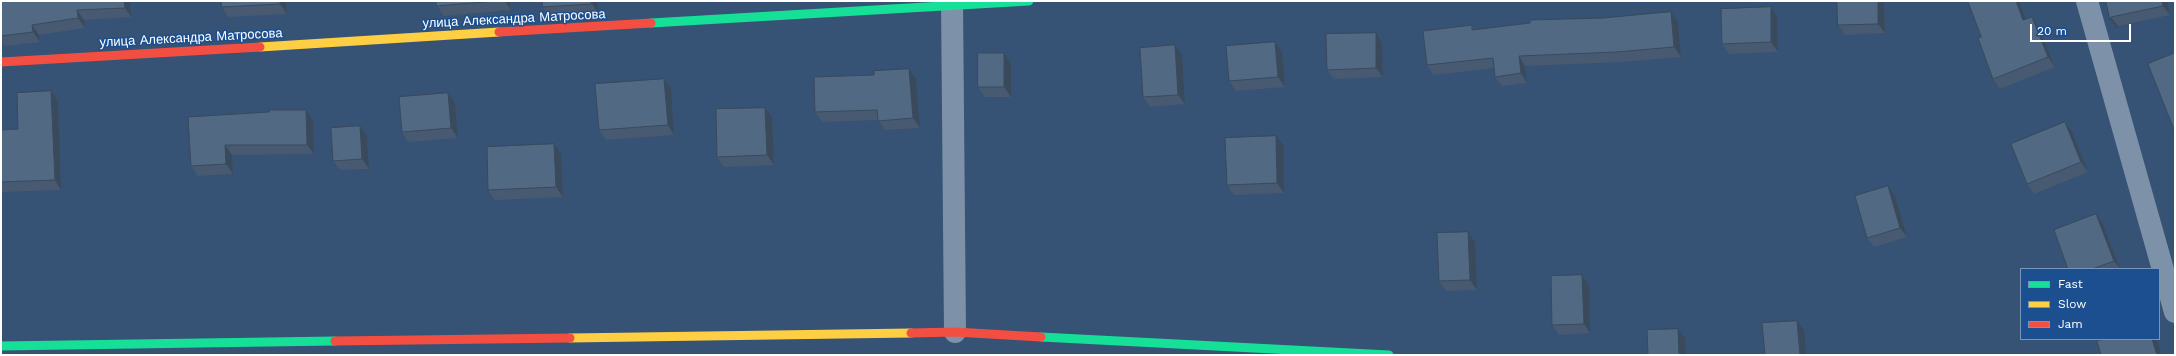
<!DOCTYPE html>
<meta charset="utf-8">
<style>
body{margin:0}
#map{position:relative;width:2176px;height:356px;overflow:hidden;background:#365274;font-family:"Work Sans",sans-serif}
canvas{display:block}
.frame{position:absolute;inset:0;border:2px solid #fff;pointer-events:none}
.legend{position:absolute;left:2020px;top:268px;width:140px;height:72px;box-sizing:border-box;background:#1b4f8f;border:1px solid #7695bc;margin:0;padding:5px 7px;list-style:none;font-size:12px;color:#fff}
.legend li{display:flex;align-items:center;gap:8px;height:20px}
.legend b{width:20px;border:1px solid #7695bc}
.scale{position:absolute;left:2030px;top:24px;width:101px;height:18px;box-sizing:border-box;border:2px solid #fff;border-top:0;padding-left:5px;font-size:12px;line-height:14px;white-space:nowrap;color:#fff;-webkit-text-stroke:3px #1b4f8f;paint-order:stroke}
</style>
<div id="map">
<canvas width="2176" height="356"></canvas>
<div class="frame"></div>
<ul class="legend">
<li><b style="height:5px;background:#16e098"></b>Fast</li>
<li><b style="height:5px;background:#ffcf43"></b>Slow</li>
<li><b style="height:5px;background:#f24e42"></b>Jam</li>
</ul>
<div class="scale">20 m</div>
</div>
<script>
const ctx = document.querySelector('canvas').getContext('2d');
ctx.lineJoin = 'round';
function strokePath(path, color, width, dash) { ctx.strokeStyle = color; ctx.lineWidth = width; ctx.lineCap = dash ? 'butt' : 'round'; ctx.setLineDash(dash || []); ctx.stroke(path); }
function paint(path, color) { ctx.fillStyle = color; ctx.fill(path, 'evenodd'); }
function label(font, color, halo, rows, align = 'center') {
  ctx.font = font + ' "Work Sans",sans-serif'; ctx.lineWidth = 3; ctx.setLineDash([]); ctx.textBaseline = 'middle'; ctx.strokeStyle = halo; ctx.fillStyle = color; for (const [text, x, y, turn = 0] of rows) {
    ctx.save(); ctx.translate(x, y); ctx.rotate((+turn || 0) * Math.PI / 180); ctx.textAlign = isNaN(turn) ? turn : align; if (halo) ctx.strokeText(text, 0, 0); ctx.fillText(text, 0, 0); ctx.restore();
  }
}
strokePath(new Path2D(`
 M952,1L955,332
 M2087,1L2175,312`), '#7d92a8', 22);
strokePath(new Path2D(`
 M651,23L1029,1
 M1041,337L1389,355
 M1,346L335,341`), '#16e098', 9);
strokePath(new Path2D(`
 M260,47L499,32
 M570,338L911,333`), '#ffcf43', 9);
strokePath(new Path2D(`
 M499,32L651,23
 M1,62L260,47
 M911,333L955,332L1041,337
 M335,341L570,338`), '#f24e42', 9);
paint(new Path2D(`
 M1,1H130L131,17L84,20L85,28L39,35L40,42L5,46L1,40Z
 M221,1H286L287,14L228,17L222,7Z
 M436,1H510L511,10L444,16L437,6Z
 M542,1H597L599,14L549,17L543,7Z
 M1837,1H1883L1884,3L1885,33L1845,35L1838,25Z
 M1968,1H2019L2026,19L2038,26L2055,67L2000,89L1993,79L1981,37Z
 M2106,1H2167L2170,15L2118,26L2117,29L2110,19Z
 M1771,7L1777,17L1778,52L1729,54L1722,44Z
 M1678,22L1681,57L1623,62L1525,66L1527,83L1502,86L1495,77L1494,68L1433,75L1427,65L1472,25L1475,29Z
 M1275,42L1282,52L1285,87L1236,91L1229,81Z
 M1382,43L1383,77L1334,79L1327,70Z
 M1004,53L1011,63V97H985L978,87Z
 M1182,55L1185,104L1150,107L1143,97Z
 M664,79L671,89L674,135L606,140L599,130Z
 M916,79L920,128L885,130L878,120L822,122L815,112Z
 M51,91L58,101L61,190L1,192V130L18,129Z
 M448,93L455,103L458,138L408,142L402,132Z
 M306,110L313,120L314,154L232,155L233,174L198,176L191,166L188,117Z
 M772,117L774,165L724,167L717,157Z
 M2072,132L2088,172L2034,194L2027,184Z
 M367,136L369,169L340,170L333,161Z
 M554,144L561,154L563,197L495,200L488,190Z
 M1283,145L1284,193L1234,195L1227,185Z
 M1888,186L1895,196L1907,237L1874,247L1867,238Z
 M2103,224L2120,269H2068Z
 M1468,232L1475,242L1477,290L1446,291L1439,281Z
 M1582,275L1589,285L1590,333L1559,335L1552,325Z`), '#475a72');
paint(new Path2D(`
 M124,1H130L131,17L125,8Z
 M280,1H286L287,14L280,4Z
 M505,1H510L511,10Z
 M591,1H597L599,14L592,4Z
 M1878,1H1883L1884,3L1885,33L1878,24Z
 M2016,1H2019L2030,30L2023,20Z
 M2162,1H2167L2170,15L2163,6Z
 M1771,7L1777,17L1778,52L1771,42Z
 M77,10L84,20L85,28L78,18Z
 M1671,12L1678,22L1681,57L1674,47Z
 M2032,17L2038,26L2055,67L2048,57Z
 M2111,17L2118,26L2117,29L2110,19Z
 M32,25L39,35L40,42L33,32Z
 M1376,33L1382,43L1383,77L1376,68Z
 M1275,42L1282,52L1285,87L1278,77Z
 M1175,45L1182,55L1185,104L1178,95Z
 M1004,53L1011,63V97L1004,87Z
 M1519,56L1525,66L1527,83L1521,73Z
 M909,69L916,79L920,128L913,118Z
 M664,79L671,89L674,135L668,125Z
 M51,91L58,101L61,190L55,180Z
 M448,93L455,103L458,138L451,128Z
 M765,108L772,117L774,165L767,155Z
 M306,110L313,120L314,154L307,145Z
 M2065,122L2072,132L2088,172L2081,162Z
 M360,126L367,136L369,169L362,159Z
 M1276,136L1283,145L1284,193L1277,183Z
 M554,144L561,154L563,197L556,187Z
 M225,145L232,155L233,174L226,164Z
 M1888,186L1895,196L1907,237L1900,228Z
 M2096,214L2103,224L2120,269L2114,261Z
 M1468,232L1475,242L1477,290L1470,280Z
 M1582,275L1589,285L1590,333L1584,324Z
 M1797,321L1804,330L1806,355H1800Z
 M1678,329L1685,338L1686,355H1679Z
 M2152,339H2157L2161,355H2157Z`), '#394a5c');
const building = new Path2D(`
 M1,1H124L125,8L77,10L78,18L32,25L33,32L1,36Z
 M221,1H280V4L222,7Z
 M436,1H497L437,6Z
 M542,1H591L592,4L543,7Z
 M1837,1H1878V24L1838,25Z
 M1968,1H2016L2023,20L2032,17L2048,57L1993,79L1978,38L1981,37Z
 M2106,1H2162L2163,6L2111,17L2110,19Z
 M1771,7V42L1722,44L1721,9Z
 M1671,12L1674,47L1616,52L1519,56L1521,73L1495,77L1493,58L1427,65L1423,31L1472,25V30L1530,23V20L1603,18Z
 M1376,33V68L1327,70L1326,34Z
 M1275,42L1278,77L1229,81L1226,46Z
 M1175,45L1178,95L1143,97L1140,48Z
 M978,53H1004V87H978Z
 M2175,53V132L2148,64Z
 M909,69L913,118L878,121L877,110L815,112L814,77L874,75V71Z
 M664,79L668,125L599,130L595,84Z
 M51,91L55,180L1,182V130L18,129L17,93Z
 M448,93L451,128L402,132L399,97Z
 M765,108L767,155L717,157L716,109Z
 M269,110H306L307,145H225L226,164L191,166L188,117L269,112Z
 M2065,122L2081,162L2027,184L2011,144Z
 M360,126L362,159L333,161L331,128Z
 M1276,136L1277,183L1227,185L1225,138Z
 M554,144L556,187L488,190L487,147Z
 M1888,186L1900,228L1867,238L1855,196Z
 M2096,214L2114,261L2092,269H2068L2054,230Z
 M1468,232L1470,280L1439,281L1437,233Z
 M1582,275L1584,324L1552,325L1551,276Z
 M1797,321L1800,355H1765L1762,323Z
 M1678,329L1679,355H1648L1647,330Z
 M2105,339H2152L2157,355H2101L2097,341Z`);
paint(building, '#526984');
strokePath(building, '#394a5c', 1);
label('13px', '#fff', '#1b4f8f', [
 ["улица Александра Матросова",514,19,-3],
 ["улица Александра Матросова",191,38,-3]
]);
</script>
